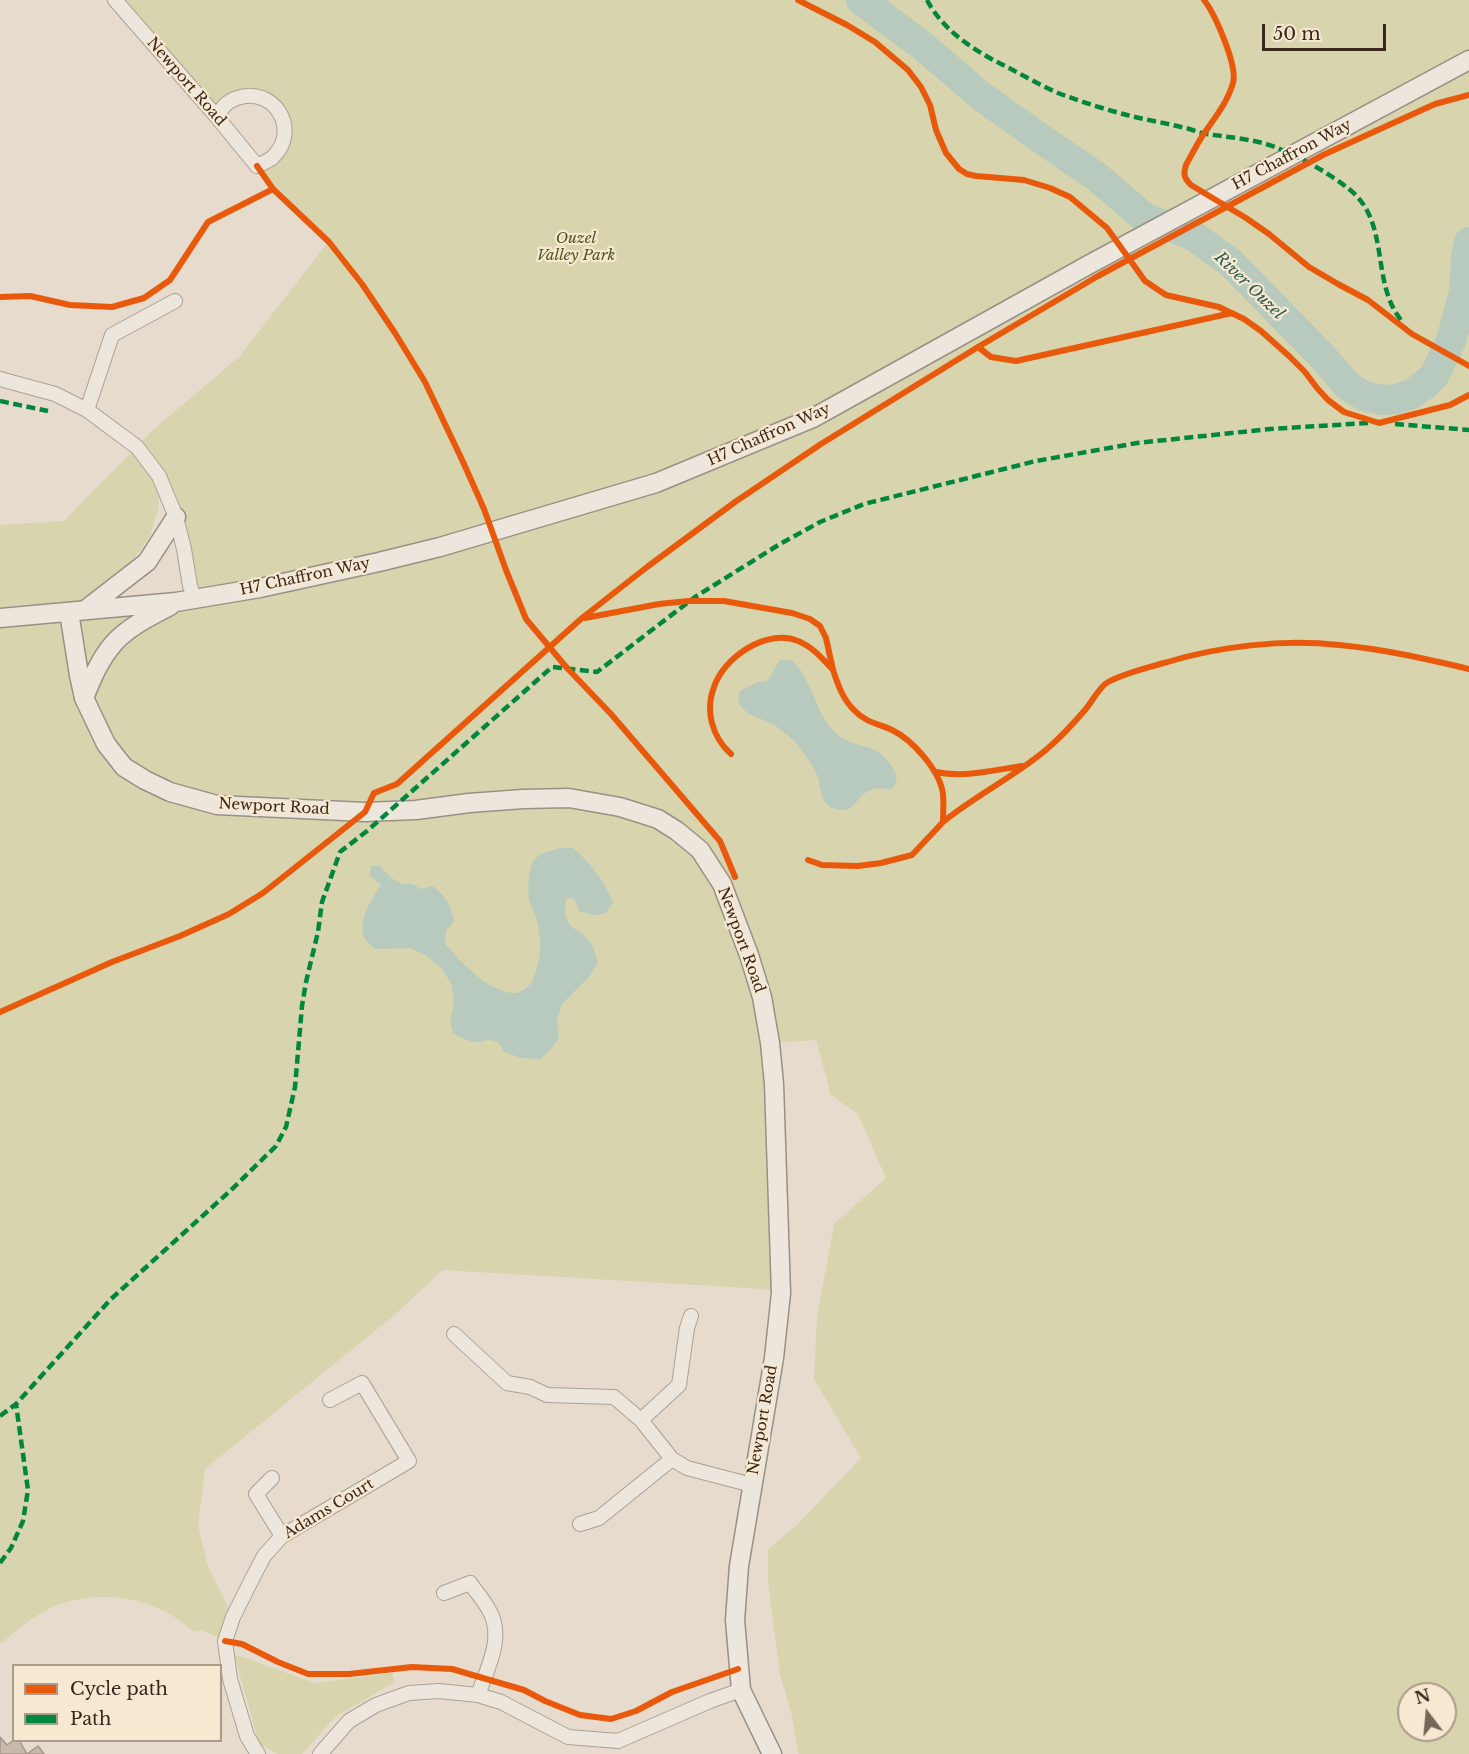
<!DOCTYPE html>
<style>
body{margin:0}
#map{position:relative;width:1469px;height:1754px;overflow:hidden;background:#e6dbcc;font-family:"Libre Baskerville",serif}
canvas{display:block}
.legend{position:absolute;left:12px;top:1664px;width:210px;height:78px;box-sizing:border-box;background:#f7e8d1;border:2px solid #ab9b89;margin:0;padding:8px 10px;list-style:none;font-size:18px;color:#39271d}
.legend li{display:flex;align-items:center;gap:12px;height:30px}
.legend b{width:30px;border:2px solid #ab9b89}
.north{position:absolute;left:1397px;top:1682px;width:60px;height:60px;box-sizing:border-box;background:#f7e8d1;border:2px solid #ab9b89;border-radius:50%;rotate:344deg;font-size:16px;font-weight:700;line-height:24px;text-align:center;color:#39271d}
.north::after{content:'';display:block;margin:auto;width:21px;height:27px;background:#76665a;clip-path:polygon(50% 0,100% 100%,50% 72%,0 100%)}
.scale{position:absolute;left:1262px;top:24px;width:124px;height:27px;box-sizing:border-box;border:3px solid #39271d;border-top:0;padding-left:8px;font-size:18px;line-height:21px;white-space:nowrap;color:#39271d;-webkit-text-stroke:4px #f7e8d1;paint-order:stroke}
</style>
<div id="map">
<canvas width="1469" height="1754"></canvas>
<ul class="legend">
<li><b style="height:8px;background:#e8590c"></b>Cycle path</li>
<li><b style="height:8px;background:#00873e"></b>Path</li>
</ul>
<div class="north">N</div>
<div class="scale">50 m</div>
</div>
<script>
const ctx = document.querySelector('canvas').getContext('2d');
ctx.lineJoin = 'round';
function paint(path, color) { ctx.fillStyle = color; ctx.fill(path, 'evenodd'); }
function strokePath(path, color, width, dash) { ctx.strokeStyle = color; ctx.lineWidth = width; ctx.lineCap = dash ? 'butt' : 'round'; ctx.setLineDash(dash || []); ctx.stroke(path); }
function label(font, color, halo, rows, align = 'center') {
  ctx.font = font + ' "Libre Baskerville",serif'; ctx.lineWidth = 4.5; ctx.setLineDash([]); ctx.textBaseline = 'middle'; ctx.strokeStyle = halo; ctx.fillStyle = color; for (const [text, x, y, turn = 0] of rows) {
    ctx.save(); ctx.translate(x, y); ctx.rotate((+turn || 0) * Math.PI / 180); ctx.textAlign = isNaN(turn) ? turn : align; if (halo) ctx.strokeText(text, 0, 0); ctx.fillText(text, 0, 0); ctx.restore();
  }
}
paint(new Path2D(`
 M115,0H1469V1754H799L791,1712L780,1674L768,1582V1549L796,1526L861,1458L814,1379L817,1318L834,1224L886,1178L858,1114L831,1095L816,1040L770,1043L781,1293L764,1289L443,1270L392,1317L205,1469L198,1526L207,1564L233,1617L225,1641L201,1630L194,1632C188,1627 182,1622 176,1618C136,1592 77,1589 36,1616C23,1624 12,1635 0,1644V525L64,521L153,430L240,356L328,242L273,189L257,166L268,161L284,124L256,96L220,112ZM159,478L195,599L71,611L108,580L131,563L149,538L158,511ZM1409,1694H1445V1730H1409Z
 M234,1654L315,1683L392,1673L395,1682L335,1717L302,1754H278L259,1743Z`), '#d8d4ad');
paint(new Path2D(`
 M781,660H792C814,681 814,715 838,735C859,751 875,740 893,768C898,776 898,781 892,789C887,789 879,788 874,789C856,792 857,815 836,809C819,805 822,788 817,775C813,766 806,756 800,748C793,739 781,729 772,724C756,716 748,717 738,702L740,691L758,682L767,681C773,674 774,666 781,660Z
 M560,848H573C591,863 603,880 613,902L606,913L596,915L580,912L574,899L567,898C564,907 564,917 570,925C575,930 582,932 586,937C593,944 595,953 598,962L589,977L562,1004L557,1021L559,1038L550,1050L540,1059L521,1058L504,1052L498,1042C485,1038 489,1041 478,1042C469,1042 460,1037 453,1033L450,1022L454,1004L451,983L441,968L425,955L410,948L375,949C372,946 368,943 365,939C356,922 372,899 381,885L369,875L371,866H379L393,879L403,884H412L421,889L433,886C447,898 450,903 454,921L446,931L445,944C462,963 489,993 515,993C523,992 530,986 533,980C541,960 542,942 537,921C535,913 530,906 529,899C528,889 528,877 531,867C534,854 549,851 560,848Z`), '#b8cabd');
strokePath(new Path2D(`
 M861,0L924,47L981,96L1040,138L1097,177L1145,218L1192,235L1230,262L1319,353L1348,386L1364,396L1382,400L1397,399L1412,394L1424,385L1434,376L1451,341L1464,291L1466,256L1469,242`), '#b8cabd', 30);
const building = new Path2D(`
 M0,1737L7,1745L14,1740H19L27,1754L38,1746L44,1754H0Z`);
paint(building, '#c9b8ac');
strokePath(building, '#a6968b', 1.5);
const street = new Path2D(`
 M115,0L217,117L257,166C262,163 269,161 273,157C301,130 274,85 237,98C228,101 221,108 217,117
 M0,379L55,394L87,410L137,447L159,476L176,517L184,549L190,586L195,599
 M87,410L112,335L175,301
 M454,1334L507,1383L530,1387L547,1395L614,1397L641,1420L672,1459L687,1468L752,1485
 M641,1420L679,1385L687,1328L691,1316
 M272,1478L256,1494L282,1536
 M580,1524L599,1518L672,1459
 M444,1593L470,1583C476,1592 484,1600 489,1610C505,1637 487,1669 478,1695
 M258,1754L247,1736L230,1679L225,1641L233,1617L251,1581L264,1556L282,1536L409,1461L362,1383L330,1400
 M320,1754L349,1721L376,1705L409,1693L439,1691L478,1695L501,1702L568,1737L618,1741L710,1701L741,1690`);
const secondary = new Path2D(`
 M85,610L147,562L176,517
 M69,612L79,675L84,698L106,744L124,767L145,780L170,792L217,805L365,812L416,810L469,803L523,799L569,798L620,807L658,819L677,831L700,850L722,884L749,955L762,997L770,1043L774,1084L781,1293L774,1358L739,1566L735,1620L741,1690L772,1754
 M0,618L176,602L260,588L379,562L440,547L656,483L813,418L1090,264L1469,60
 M84,698C92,678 100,659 114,643C128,627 151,616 170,606`);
strokePath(street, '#aba095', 16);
strokePath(secondary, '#9a8f85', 21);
strokePath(street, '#ede6dd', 14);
strokePath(secondary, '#ede6dd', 18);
strokePath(new Path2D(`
 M927,0C943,31 975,51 1005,66C1025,76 1046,89 1066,96C1086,103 1107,110 1127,115C1146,120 1166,123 1185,128C1192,129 1199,133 1207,134C1232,138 1259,139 1282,150C1304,159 1330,174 1349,189C1391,222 1370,281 1401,320
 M0,401L48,411
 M1395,424L1469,430
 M0,1416L16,1404L111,1299L230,1191L276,1146L286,1127L295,1087L302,1006L306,982L318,932L322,902L340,852L367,831L552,667L597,672L695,597L780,544L820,522L864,504L1036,461L1137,443L1270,429L1368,423
 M0,1563L11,1548L23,1521L28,1490L16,1404`), '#00873e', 4.5, [9, 4.5]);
strokePath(new Path2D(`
 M798,0L847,25L875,42L908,70L921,87L930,105L936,130L946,153L959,169L967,174L976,176L1024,180L1050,188L1070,197L1107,228L1145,281L1166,295L1219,307L1244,319L1261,331L1289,356L1305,372L1317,388L1328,400L1344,412L1379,423L1450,405L1469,395
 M1204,0C1215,14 1238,66 1233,83C1228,101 1215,118 1205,132C1198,142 1192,154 1186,165C1183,174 1184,178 1191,185L1246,218L1269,234L1309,267L1338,284L1368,300L1412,334L1469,366
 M257,166L273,189L329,242L362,284L395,333L425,382L464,464L484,509L506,570L526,619L567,668L611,714L720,841L735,877
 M0,297L30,296L70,305L112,307L144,298L170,280L208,222L273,189
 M978,347L991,357L1016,361L1232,313
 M585,618L659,604L688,601H724L792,613L810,619L820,626L826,638L833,670C823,659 813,647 798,641C767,628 724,657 714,687C705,711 712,737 731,754
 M936,772C964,778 994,770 1022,766
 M943,822C976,795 1014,777 1047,749C1061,737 1073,724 1085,710C1092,702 1099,687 1108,682C1125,673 1146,668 1164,663C1219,646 1282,639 1339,645C1383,649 1427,659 1469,669
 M808,860L822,865L858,866L881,863L912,855L943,822C943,813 944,803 943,794C940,771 913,740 892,730C879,724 865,722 855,711C843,700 838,685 833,670
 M0,1012L112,962L180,936L229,914L263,893L365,812L374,793L397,784L582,618L647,567L735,502L821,444L978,347L1098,276L1323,155L1435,104L1469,95
 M225,1641L242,1644L278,1662L308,1674H349L412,1667L452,1669L524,1690L545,1701L580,1715L611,1719L636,1711L672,1692L738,1669`), '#e8590c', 6);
label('15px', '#39271d', '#f7e8d1', [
 ["Newport Road",186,82,49],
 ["H7 Chaffron Way",1292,155,-28],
 ["H7 Chaffron Way",769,435,-24],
 ["H7 Chaffron Way",305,577,-12],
 ["Newport Road",274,807,3],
 ["Newport Road",741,940,70],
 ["Newport Road",763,1420,-80],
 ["Adams Court",329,1509,-31]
]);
label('italic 15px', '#4e5622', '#f7e8d1', [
 ["Ouzel",576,239],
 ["Valley Park",576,256]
]);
label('italic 16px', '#2b5952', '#f7e8d1', [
 ["River Ouzel",1249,286,44]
]);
</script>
